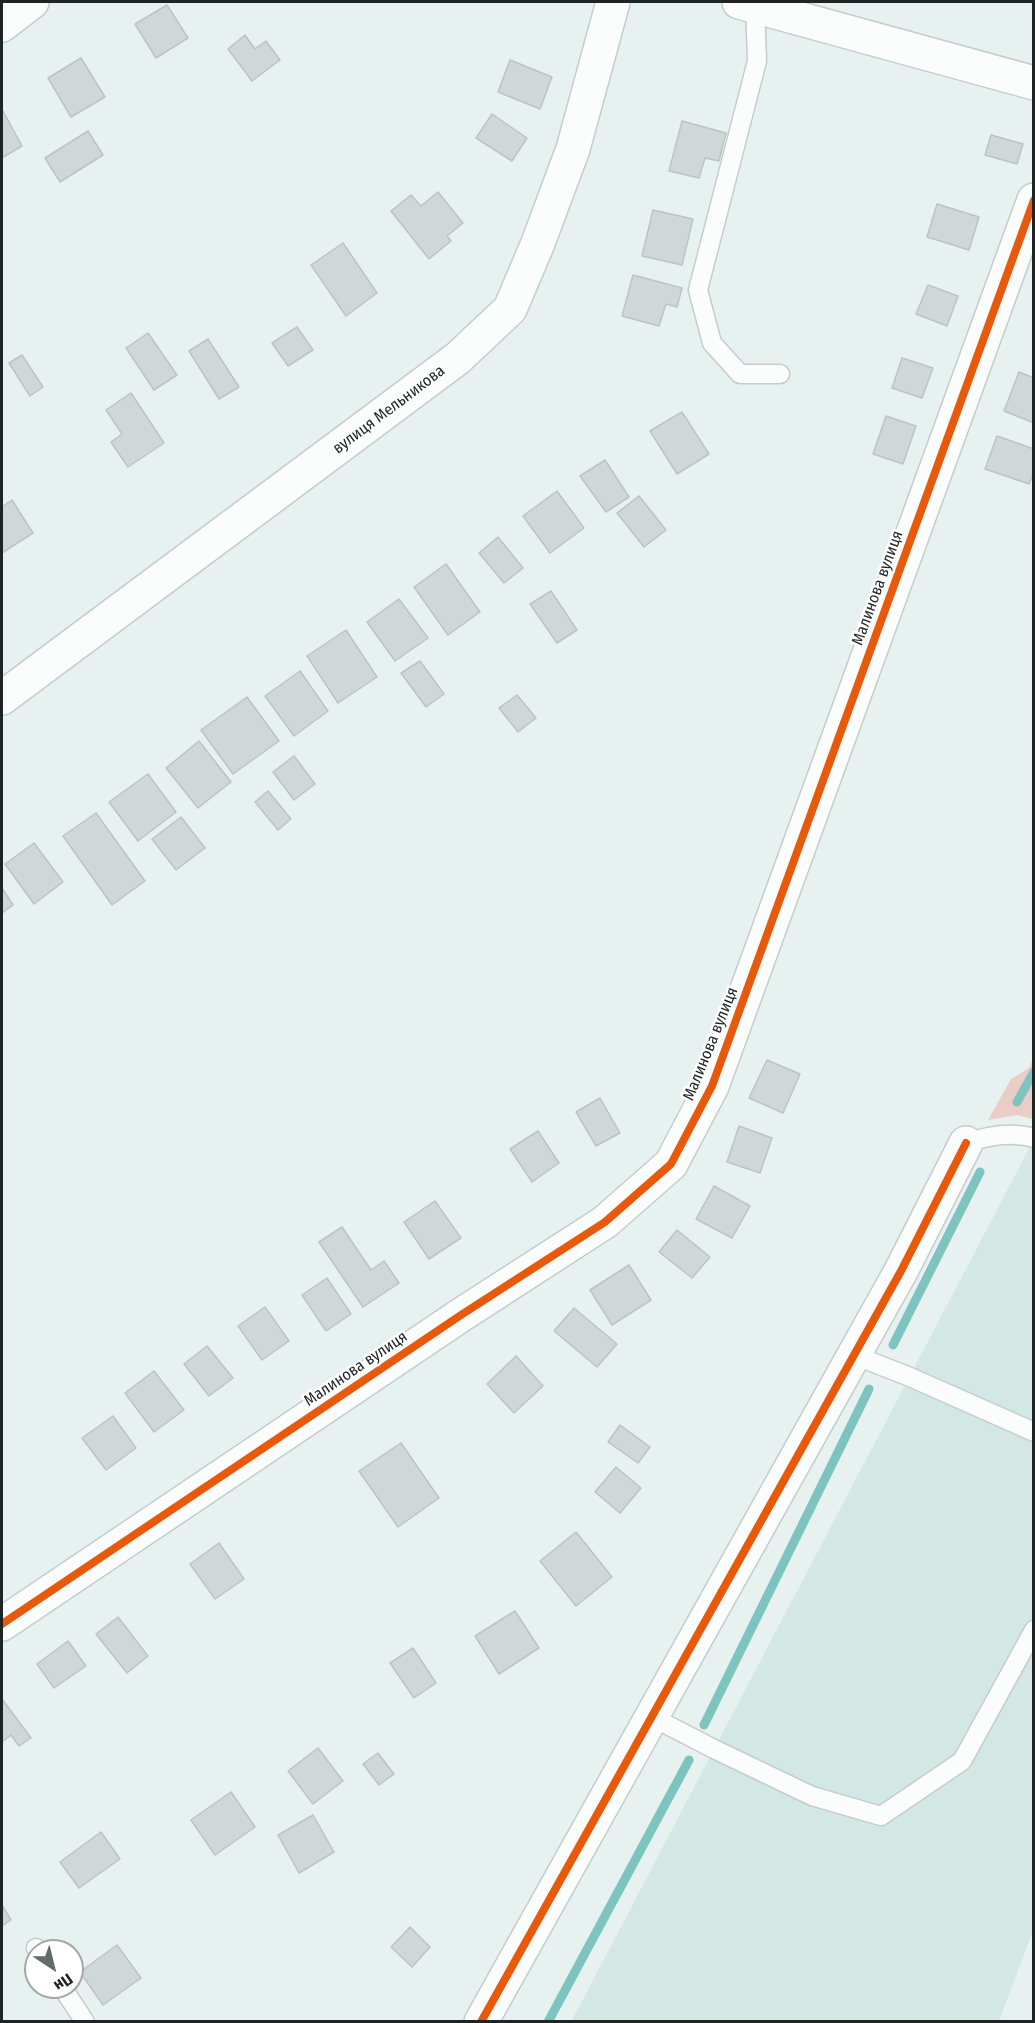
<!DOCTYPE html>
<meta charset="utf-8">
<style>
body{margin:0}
#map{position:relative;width:1035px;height:2023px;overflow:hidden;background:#e7f2f0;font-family:"Fira Sans Condensed",sans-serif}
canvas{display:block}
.frame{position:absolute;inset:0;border:3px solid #1d2423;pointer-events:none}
.north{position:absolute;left:24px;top:1939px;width:60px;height:60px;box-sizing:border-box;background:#fff;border:2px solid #a5a7a7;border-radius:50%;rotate:145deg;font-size:16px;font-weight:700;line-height:24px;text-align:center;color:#1d2423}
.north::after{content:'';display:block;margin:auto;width:21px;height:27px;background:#646c6b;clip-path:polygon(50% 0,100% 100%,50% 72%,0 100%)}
</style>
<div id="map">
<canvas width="1035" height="2023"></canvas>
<div class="frame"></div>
<div class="north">Пн</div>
</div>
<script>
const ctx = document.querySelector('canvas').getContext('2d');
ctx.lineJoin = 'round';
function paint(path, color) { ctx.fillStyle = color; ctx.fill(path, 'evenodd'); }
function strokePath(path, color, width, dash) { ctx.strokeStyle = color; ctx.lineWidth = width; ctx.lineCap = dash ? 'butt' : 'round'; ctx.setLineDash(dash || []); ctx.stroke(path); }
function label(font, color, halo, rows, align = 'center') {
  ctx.font = font + ' "Fira Sans Condensed",sans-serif'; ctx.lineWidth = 5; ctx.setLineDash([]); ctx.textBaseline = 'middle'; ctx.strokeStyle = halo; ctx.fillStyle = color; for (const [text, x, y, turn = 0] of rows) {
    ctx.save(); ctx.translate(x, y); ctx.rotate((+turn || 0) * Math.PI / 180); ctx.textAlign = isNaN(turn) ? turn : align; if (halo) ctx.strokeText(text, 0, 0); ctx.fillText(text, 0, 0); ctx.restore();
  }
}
paint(new Path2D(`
 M1033,1141L1034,1928L999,2021L571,2022Z`), '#d3e8e5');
paint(new Path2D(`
 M1033,1059V1119L1017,1115L988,1120L1011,1079L1029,1068Z`), '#eacdc7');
strokePath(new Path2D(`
 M1017,1102L1034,1072
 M893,1345L980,1172
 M704,1725L869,1389
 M548,2022L689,1760`), '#7dc4be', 9);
const building = new Path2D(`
 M167,5L188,38L156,58L135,24Z
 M245,35L255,49L266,41L280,60L252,81L228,49Z
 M81,58L105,97L71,117L48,78Z
 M510,60L552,77L540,109L498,92Z
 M2,109L22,146L2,158Z
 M492,114L527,138L512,161L476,138Z
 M682,121L726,133L719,161L705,158L699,178L669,171Z
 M88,131L103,155L60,182L45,158Z
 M991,135L1023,144L1017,164L985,155Z
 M438,192L463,223L447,236L451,241L429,259L391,211L411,195L421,206Z
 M937,204L979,217L969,250L927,237Z
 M653,210L693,219L682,265L642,256Z
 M343,243L377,293L346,316L311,265Z
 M633,275L682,288L677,307L666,304L659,326L622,316Z
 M928,285L958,296L947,326L916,314Z
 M297,327L313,350L288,366L272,343Z
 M148,333L177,375L154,390L126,348Z
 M208,339L239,387L219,399L189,351Z
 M22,355L43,387L30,396L9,363Z
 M902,358L933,368L922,398L892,388Z
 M1019,372L1034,378V423L1004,411Z
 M131,393L164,443L128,467L111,442L122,434L106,410Z
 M682,412L709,454L677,474L650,431Z
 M886,416L916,426L903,464L873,454Z
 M997,436L1034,449V472L1029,484L985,469Z
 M605,460L629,497L606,512L580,476Z
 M557,491L584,528L550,553L523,516Z
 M639,496L666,530L644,547L617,513Z
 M12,500L33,533L2,553V507Z
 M498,537L523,568L504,583L479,553Z
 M446,564L480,612L448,635L414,587Z
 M551,591L577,630L557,643L530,604Z
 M399,599L428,638L395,661L367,622Z
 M346,630L377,677L338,703L307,656Z
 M420,661L444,694L426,707L401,673Z
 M300,671L328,711L294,736L265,696Z
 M517,695L536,718L518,732L499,708Z
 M247,697L279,741L233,774L201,730Z
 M199,741L231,782L198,808L166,768Z
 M294,756L315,784L294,800L273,772Z
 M148,774L176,812L138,841L109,802Z
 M268,791L291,819L278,830L255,802Z
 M96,813L145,881L112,905L63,836Z
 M181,817L205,848L176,870L152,839Z
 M34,843L63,882L34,904L5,864Z
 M2,888L13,905L2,913Z
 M767,1060L800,1074L783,1113L749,1098Z
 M600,1098L620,1133L596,1146L576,1112Z
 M739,1126L772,1138L760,1173L727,1162Z
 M538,1131L559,1163L532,1182L510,1149Z
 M714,1186L750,1206L732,1238L696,1219Z
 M435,1201L461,1238L429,1259L404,1222Z
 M342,1227L371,1270L384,1261L399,1283L363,1307L319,1242Z
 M677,1230L710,1257L692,1278L659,1252Z
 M629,1265L651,1300L612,1325L590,1290Z
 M327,1278L351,1314L326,1331L302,1295Z
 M265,1307L289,1341L262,1360L238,1326Z
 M574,1308L617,1344L597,1367L554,1331Z
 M207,1346L233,1378L209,1396L184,1364Z
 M516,1356L543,1386L514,1413L487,1384Z
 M154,1371L184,1410L154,1432L125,1393Z
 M113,1416L136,1448L106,1470L82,1438Z
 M620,1425L650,1447L638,1463L608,1442Z
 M401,1443L439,1498L398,1527L359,1471Z
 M616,1467L641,1488L620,1513L595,1492Z
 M576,1532L612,1577L576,1606L540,1561Z
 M219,1543L244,1579L215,1599L190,1564Z
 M515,1611L539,1648L499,1674L475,1636Z
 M118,1617L148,1656L127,1673L96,1634Z
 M68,1641L86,1666L54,1688L37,1664Z
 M413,1648L436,1683L414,1698L390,1663Z
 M2,1699L31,1738L19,1746L11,1735L2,1742Z
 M318,1748L343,1781L313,1804L288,1771Z
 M378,1753L394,1774L379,1785L363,1764Z
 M231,1792L255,1827L215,1855L191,1820Z
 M313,1815L334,1852L299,1873L278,1835Z
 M101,1832L120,1859L79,1888L60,1862Z
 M2,1905L11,1920L2,1926Z
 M410,1927L430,1947L412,1967L391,1947Z
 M117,1945L141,1978L103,2005L80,1972Z`);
paint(building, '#d0d8d7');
strokePath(building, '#bcc4c3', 1.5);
const service = new Path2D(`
 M755,5L757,61L698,290L712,343L740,374H780
 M966,1143C988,1136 1011,1131 1034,1138
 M854,1355L910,1377L1034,1432
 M652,1717L714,1749L812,1796L881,1816L962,1761L1034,1630
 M36,1948L38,1951
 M62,1987L85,2022`);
const minor = new Path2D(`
 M739,2L1034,83
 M2,25L32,2
 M2,698L458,358L510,309L538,243L573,149L613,2
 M2,1624L461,1315L605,1222L671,1164L712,1086L1034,200
 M481,2022L901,1271L966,1143`);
strokePath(service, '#c4cdcb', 21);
strokePath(minor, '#c4cdcb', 36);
strokePath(service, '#fbfdfd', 18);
strokePath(minor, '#fbfdfd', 33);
strokePath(new Path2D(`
 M2,1624L461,1315L605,1222L671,1164L712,1086L1034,200
 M481,2022L901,1271L966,1143`), '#e8590c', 8);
label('16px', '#1d2423', '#fff', [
 ["вулиця Мельникова",389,410,-37],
 ["Малинова вулиця",878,588,-70],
 ["Малинова вулиця",711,1044,-68],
 ["Малинова вулиця",356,1369,-34]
]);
</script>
